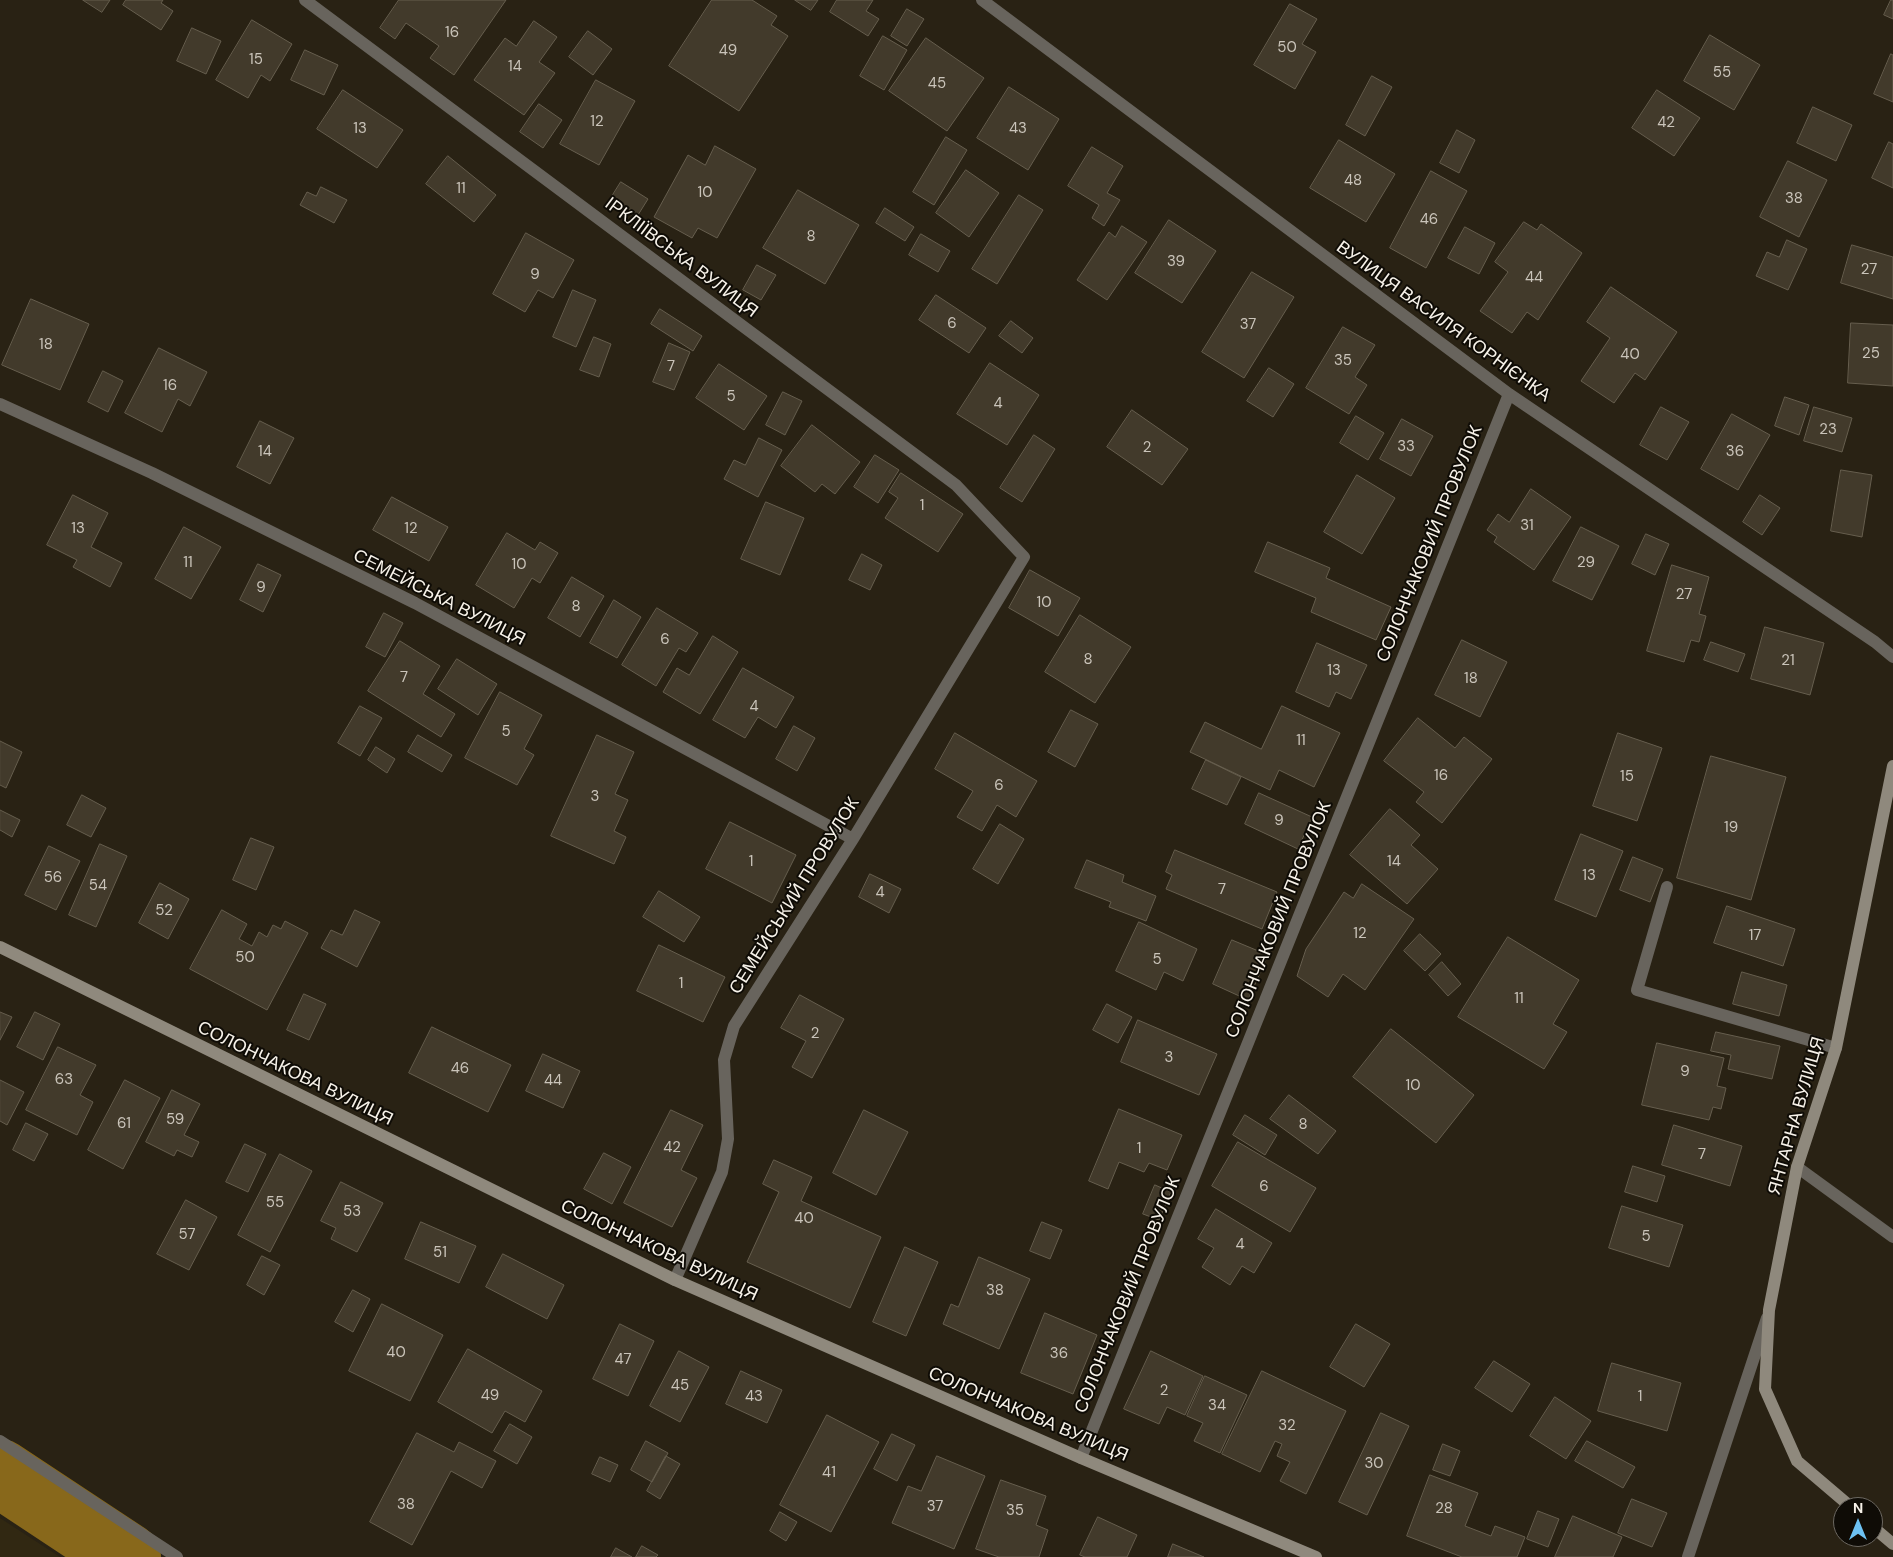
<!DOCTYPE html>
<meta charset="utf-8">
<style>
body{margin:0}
#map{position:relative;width:1893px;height:1557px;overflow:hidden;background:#292214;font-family:"DM Sans",sans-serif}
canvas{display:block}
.north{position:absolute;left:1833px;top:1497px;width:50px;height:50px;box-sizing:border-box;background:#0f0c06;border:1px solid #6c6861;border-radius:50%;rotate:0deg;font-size:14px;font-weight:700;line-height:20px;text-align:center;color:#f7f2e9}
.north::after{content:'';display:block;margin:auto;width:18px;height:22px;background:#6dc2f3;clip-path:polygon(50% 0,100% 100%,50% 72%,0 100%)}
</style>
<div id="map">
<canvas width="1893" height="1557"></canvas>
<div class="north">N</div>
</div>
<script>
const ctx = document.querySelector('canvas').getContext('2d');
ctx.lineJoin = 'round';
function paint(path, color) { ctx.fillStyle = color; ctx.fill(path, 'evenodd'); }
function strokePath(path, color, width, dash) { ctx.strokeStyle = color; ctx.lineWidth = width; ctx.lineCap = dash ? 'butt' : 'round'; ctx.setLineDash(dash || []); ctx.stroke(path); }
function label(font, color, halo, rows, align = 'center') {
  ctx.font = font + ' "DM Sans",sans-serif'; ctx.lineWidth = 4; ctx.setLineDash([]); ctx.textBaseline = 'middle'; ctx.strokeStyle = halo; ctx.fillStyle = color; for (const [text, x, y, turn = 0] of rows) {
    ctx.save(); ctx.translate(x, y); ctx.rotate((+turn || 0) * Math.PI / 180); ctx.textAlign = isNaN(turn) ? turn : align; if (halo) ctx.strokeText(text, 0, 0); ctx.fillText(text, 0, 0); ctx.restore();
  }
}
paint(new Path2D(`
 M0,1518L60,1557H0Z`), '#312812');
strokePath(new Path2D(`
 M0,1473L127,1557`), '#88681b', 68);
const building = new Path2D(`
 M83,0H110L102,12Z
 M126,0H163L161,3L173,11L161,30L123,5Z
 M399,0H506L454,75L430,58L439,46L406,23L395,39L380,28Z
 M712,0H752L777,16L771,25L788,36L739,111L669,66Z
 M795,0H818L811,10Z
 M837,0H873L866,11L879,19L868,36L830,12Z
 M1891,0H1893V19L1884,15Z
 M1290,4L1317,19L1302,44L1316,52L1295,89L1254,65Z
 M907,9L924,19L907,46L891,36Z
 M252,20L292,44L270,81L261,75L248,98L216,80Z
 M534,21L557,37L539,62L555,73L524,115L474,80L505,38L516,46Z
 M192,28L221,41L206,74L177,61Z
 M588,31L612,49L593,75L569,57Z
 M1710,35L1760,65L1734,110L1684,81Z
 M883,36L907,50L884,90L860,76Z
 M926,38L984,78L947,131L889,91Z
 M305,50L338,65L324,95L291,80Z
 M1891,54L1893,55V102L1874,94Z
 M1372,76L1392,87L1365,136L1346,125Z
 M596,80L635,101L599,165L560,144Z
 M1009,87L1059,119L1028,170L977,138Z
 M343,90L403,130L377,168L317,129Z
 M1657,90L1700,118L1674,156L1632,128Z
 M539,104L562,120L543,148L520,132Z
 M1813,107L1852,125L1836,161L1797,143Z
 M1457,130L1475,140L1459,173L1440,163Z
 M946,137L967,150L934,205L913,192Z
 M1339,140L1395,174L1366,222L1310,188Z
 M1889,142L1893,144V188L1872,178Z
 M715,146L756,169L717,238L698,228L692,238L654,217L688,155L705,165Z
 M1092,147L1123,166L1107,193L1120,200L1104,226L1092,218L1099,205L1068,186Z
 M448,156L496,195L474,222L426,184Z
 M1788,161L1827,180L1799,237L1760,217Z
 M966,170L999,193L969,237L936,213Z
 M1431,171L1467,191L1426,268L1390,248Z
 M621,182L648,199L638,215L611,198Z
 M321,187L347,200L334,223L300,205L307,192L316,196Z
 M798,190L859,225L825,284L763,248Z
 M1019,195L1043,210L997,284L972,269Z
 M885,208L914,227L905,241L876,223Z
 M1169,220L1216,251L1182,303L1135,273Z
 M1524,222L1537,230L1541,224L1582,253L1538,320L1527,312L1512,333L1480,311L1508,272L1495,262Z
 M1122,226L1147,242L1107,300L1077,280L1109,232L1115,237Z
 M1465,227L1495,243L1479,274L1448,258Z
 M526,233L574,260L553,298L538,290L525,312L493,294Z
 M921,234L950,251L938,272L909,255Z
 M1787,240L1807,249L1788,290L1756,276L1767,252L1779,257Z
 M1852,245L1893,257V299L1841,283Z
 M757,265L776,275L761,300L743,290Z
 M1252,272L1294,297L1244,378L1202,352Z
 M1611,287L1677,332L1645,380L1635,373L1614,403L1581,381L1610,338L1587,322Z
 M573,290L596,300L576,347L553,337Z
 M936,295L986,328L969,353L919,320Z
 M31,299L89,324L60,390L2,365Z
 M660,309L702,336L693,351L651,324Z
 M1011,321L1033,338L1022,353L999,336Z
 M1851,323L1893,325V386L1848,383Z
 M1343,327L1375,345L1355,377L1367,385L1349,414L1306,388Z
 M594,337L611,344L599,377L580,370Z
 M669,343L690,352L674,390L653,382Z
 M159,348L207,372L190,406L178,399L162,432L125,413Z
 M990,363L1039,395L1007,445L957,414Z
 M719,364L767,396L744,430L696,398Z
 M1269,368L1294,384L1273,417L1247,401Z
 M103,371L123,381L108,412L88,402Z
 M783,392L802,401L785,435L766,425Z
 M1785,397L1809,405L1799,435L1775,426Z
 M1661,407L1689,422L1667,460L1640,445Z
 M1814,407L1852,418L1842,452L1804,441Z
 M1132,410L1188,449L1162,485L1107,447Z
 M1732,414L1770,435L1738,490L1701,469Z
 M1356,416L1384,433L1368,460L1340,443Z
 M1402,419L1433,436L1411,476L1380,459Z
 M260,421L294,438L270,484L237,467Z
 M812,425L860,462L835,494L822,484L815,492L781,466Z
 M1034,435L1055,449L1022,502L1000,488Z
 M759,438L782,450L758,497L724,479L734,460L745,465Z
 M875,455L899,470L878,503L854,487Z
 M1841,470L1872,475L1862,537L1831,531Z
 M901,473L963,514L938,552L885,518L898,498L889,492Z
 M1357,475L1395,498L1362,554L1324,532Z
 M1531,489L1571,517L1534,570L1494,542L1497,537L1487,530L1498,514L1509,522Z
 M73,495L108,513L91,547L122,563L110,587L73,567L77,560L47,545Z
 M1760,495L1780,508L1762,535L1743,522Z
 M392,497L448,527L429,561L373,530Z
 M766,502L804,518L780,575L741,559Z
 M184,527L221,547L191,599L155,579Z
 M1581,527L1619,546L1592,600L1553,581Z
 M507,533L535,550L540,542L558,553L540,583L532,578L514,608L476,585Z
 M1646,534L1669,544L1655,575L1632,564Z
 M1268,542L1330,568L1326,578L1391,607L1376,640L1311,612L1316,598L1255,572Z
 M862,554L882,565L870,590L849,580Z
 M258,564L281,575L263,612L240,600Z
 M1672,565L1709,577L1699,614L1706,616L1699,642L1691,640L1684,662L1647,651Z
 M1030,570L1080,598L1058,636L1009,608Z
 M572,577L604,596L580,637L548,618Z
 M614,600L641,617L617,658L590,643Z
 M657,608L698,633L686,652L679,648L656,686L622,665Z
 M384,613L403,623L385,657L366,647Z
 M1080,615L1131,647L1095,703L1045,672Z
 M1765,627L1824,643L1810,695L1751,679Z
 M713,636L738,652L700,714L663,692L677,668L689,675Z
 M1462,640L1507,662L1480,717L1435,695Z
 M400,641L440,666L423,694L455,714L441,737L368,691Z
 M1711,642L1745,654L1738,672L1704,660Z
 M1317,643L1367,665L1351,699L1336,692L1329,707L1296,692Z
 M457,659L497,684L478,715L438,689Z
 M743,668L794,697L776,728L758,717L745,738L713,720Z
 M500,692L542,715L524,749L534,755L517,785L465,758Z
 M360,706L382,718L360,756L338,743Z
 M1282,706L1340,733L1314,787L1279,770L1270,790L1190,752L1205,722L1261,749Z
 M1071,710L1098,724L1075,767L1048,752Z
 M1418,718L1455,748L1464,737L1492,759L1442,823L1416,802L1424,792L1384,761Z
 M794,726L815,738L797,771L776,759Z
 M955,733L1037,781L1016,817L997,805L982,831L957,817L973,791L935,769Z
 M1618,733L1662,748L1637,821L1593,806Z
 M418,735L452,755L442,772L408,752Z
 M597,735L634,752L615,794L628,800L614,831L626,837L614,864L551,836Z
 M0,741L22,752L6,788L0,785Z
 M376,747L395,759L387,773L368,760Z
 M1711,756L1786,777L1751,900L1677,878Z
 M1206,760L1241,777L1227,805L1192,789Z
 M1259,793L1312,817L1298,849L1245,824Z
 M82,795L106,808L91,837L67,825Z
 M1390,809L1420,835L1411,845L1438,869L1407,904L1350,855Z
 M0,810L20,820L12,837L0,830Z
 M730,822L796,855L772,903L706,869Z
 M1000,824L1024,839L998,884L973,869Z
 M1581,834L1623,851L1596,917L1555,900Z
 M251,838L274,847L256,890L233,880Z
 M100,844L127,856L96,927L69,915Z
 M49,846L80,861L56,910L25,895Z
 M1175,850L1277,892L1262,929L1166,889L1172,875L1166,872Z
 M1633,857L1663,869L1650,902L1620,890Z
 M1087,860L1124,875L1122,882L1156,896L1146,921L1109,907L1111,902L1075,888Z
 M870,874L901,889L889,913L859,897Z
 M160,883L189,899L168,939L139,923Z
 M1362,884L1414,919L1365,990L1343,974L1328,997L1297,976L1306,949L1344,892L1353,898Z
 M659,891L700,917L684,942L643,917Z
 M1727,906L1795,929L1783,966L1714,943Z
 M222,910L247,924L239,939L252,946L259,932L267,937L273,925L281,929L285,921L308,933L267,1010L190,969Z
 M355,910L380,922L357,967L321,948L331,930L342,935Z
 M1139,922L1197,949L1183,981L1164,972L1156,990L1116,971Z
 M1420,934L1441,954L1425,971L1404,951Z
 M1508,937L1579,980L1553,1024L1567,1032L1544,1069L1458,1017Z
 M1232,940L1268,955L1248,1000L1213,984Z
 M659,945L725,977L703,1022L637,991Z
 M1442,962L1461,984L1448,996L1429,975Z
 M1742,972L1787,985L1779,1016L1733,1004Z
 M304,994L326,1004L309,1040L287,1030Z
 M800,995L844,1019L812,1078L792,1067L806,1041L781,1028Z
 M1107,1004L1132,1017L1118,1043L1093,1030Z
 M0,1012L12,1017L0,1040Z
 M35,1012L60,1024L43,1060L17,1047Z
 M1138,1020L1217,1054L1199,1095L1121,1062Z
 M432,1027L511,1065L488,1112L409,1073Z
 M1391,1029L1474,1095L1436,1143L1353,1077Z
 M1716,1032L1780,1046L1772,1079L1728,1069L1731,1055L1711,1051Z
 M1657,1043L1724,1058L1717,1086L1726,1088L1721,1109L1713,1107L1709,1120L1642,1105Z
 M58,1047L96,1065L80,1095L93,1102L77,1135L26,1110Z
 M543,1054L580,1071L563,1108L526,1091Z
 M0,1080L24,1092L7,1125L0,1121Z
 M125,1080L160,1098L123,1169L88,1150Z
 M172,1090L200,1104L184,1135L199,1142L192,1157L177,1150L174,1156L146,1142Z
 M1289,1095L1336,1131L1318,1154L1270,1119Z
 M1119,1109L1182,1135L1167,1170L1149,1163L1144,1172L1119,1162L1108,1189L1089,1181Z
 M671,1110L703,1125L681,1170L697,1178L672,1227L624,1203Z
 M864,1110L908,1132L876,1195L833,1173Z
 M1245,1115L1277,1135L1265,1155L1233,1135Z
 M26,1123L48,1134L34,1161L13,1150Z
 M1674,1125L1742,1146L1730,1186L1662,1165Z
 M1238,1142L1316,1188L1290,1232L1212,1186Z
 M245,1144L266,1154L248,1192L226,1182Z
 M604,1153L631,1167L612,1204L584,1189Z
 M280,1154L312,1171L270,1252L238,1235Z
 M774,1160L812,1177L801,1201L881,1237L850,1308L747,1262L779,1192L763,1184Z
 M1633,1166L1665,1176L1657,1202L1625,1192Z
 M341,1182L383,1203L357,1252L331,1239L336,1228L321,1221Z
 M1155,1185L1171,1192L1159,1220L1143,1214Z
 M186,1200L217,1217L189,1270L157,1254Z
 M1622,1206L1683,1225L1669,1267L1609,1248Z
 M1216,1209L1272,1243L1254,1273L1242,1266L1230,1285L1202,1267L1214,1248L1198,1239Z
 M421,1222L476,1246L459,1283L405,1259Z
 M1042,1222L1062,1230L1050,1259L1030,1251Z
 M905,1247L938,1262L906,1336L873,1322Z
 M503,1254L564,1285L547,1319L486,1287Z
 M262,1256L280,1265L264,1295L247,1285Z
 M979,1257L1030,1279L999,1349L943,1324L951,1304L958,1307Z
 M353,1290L370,1299L353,1332L335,1322Z
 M382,1304L443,1335L410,1401L349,1371Z
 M1045,1313L1097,1335L1073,1394L1021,1373Z
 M620,1324L654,1341L628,1396L593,1379Z
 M1356,1324L1390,1344L1364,1387L1330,1367Z
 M468,1349L542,1391L525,1422L505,1411L492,1433L438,1402Z
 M679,1351L709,1367L680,1422L650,1406Z
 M1151,1351L1203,1376L1185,1415L1167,1407L1159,1424L1124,1409Z
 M1494,1361L1530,1384L1512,1412L1475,1388Z
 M1612,1363L1681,1383L1667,1431L1598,1411Z
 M741,1371L782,1390L767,1423L726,1404Z
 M1262,1371L1346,1411L1306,1494L1280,1481L1290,1462L1277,1456L1282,1444L1275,1441L1260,1472L1222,1454Z
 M1205,1376L1247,1395L1220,1453L1194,1441L1203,1423L1187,1416Z
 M1555,1397L1591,1421L1566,1459L1530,1436Z
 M1381,1413L1409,1426L1367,1515L1339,1502Z
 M827,1415L879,1442L831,1532L780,1505Z
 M510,1424L532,1437L517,1464L494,1451Z
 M417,1433L454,1452L459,1442L496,1461L482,1488L451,1471L412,1545L370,1522Z
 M892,1434L915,1445L897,1481L874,1469Z
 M646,1441L668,1453L652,1482L631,1470Z
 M1587,1441L1635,1467L1623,1488L1575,1461Z
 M1443,1444L1460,1451L1450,1476L1433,1470Z
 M666,1456L680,1464L660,1499L647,1491Z
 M937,1456L985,1476L954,1549L892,1523L908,1486L921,1491Z
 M600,1457L618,1465L610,1482L592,1474Z
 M1430,1475L1478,1493L1465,1526L1491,1536L1495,1526L1525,1537L1517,1557H1462L1407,1536Z
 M1001,1480L1046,1496L1036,1525L1048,1530L1039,1557H999L976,1549Z
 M1632,1499L1667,1513L1652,1547L1618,1533Z
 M1538,1511L1559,1519L1548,1547L1527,1539Z
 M780,1512L797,1522L786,1541L770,1531Z
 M1573,1516L1622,1537L1613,1557H1555Z
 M1098,1517L1137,1535L1127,1557H1085L1080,1555Z
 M1173,1544L1204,1557H1168Z
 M642,1546L658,1555L656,1557H636Z
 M616,1548L632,1557H611Z`);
paint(building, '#423a2b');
strokePath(building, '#665e4e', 1);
strokePath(new Path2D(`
 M1667,887L1637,990L1836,1048`), '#68645d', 12);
strokePath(new Path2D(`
 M305,0L956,485L1024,557L853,839L734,1026L724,1060L728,1139L722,1172L675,1280
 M982,0L1509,394L1875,642L1893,657
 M0,404L152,473L415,603L853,839
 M1797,1167L1893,1237
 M0,1441L177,1557
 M1081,1458L1509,394
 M1688,1557L1767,1318`), '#68645d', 12);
strokePath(new Path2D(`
 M0,947L675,1280L1081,1458L1316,1557
 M1851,1507L1797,1461L1765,1389L1769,1310L1797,1167L1836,1048L1893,766
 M1873,1527L1893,1544`), '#8f897d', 12);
label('15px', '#cac4ba', null, [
 ["16",452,33],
 ["50",1287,48],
 ["49",728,51],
 ["15",256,60],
 ["14",515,67],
 ["55",1722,73],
 ["45",937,84],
 ["12",597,122],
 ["42",1666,123],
 ["13",360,129],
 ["43",1018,129],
 ["48",1353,181],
 ["11",461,189],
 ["10",705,193],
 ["38",1794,199],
 ["46",1429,220],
 ["8",811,237],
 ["39",1176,262],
 ["27",1869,270],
 ["9",535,275],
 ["44",1534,278],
 ["6",952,324],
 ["37",1248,325],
 ["18",46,345],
 ["25",1871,354],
 ["40",1630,355],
 ["35",1343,361],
 ["7",671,367],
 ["16",170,386],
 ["5",731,397],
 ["4",998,404],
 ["23",1828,430],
 ["33",1406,447],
 ["2",1147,448],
 ["14",265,452],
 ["36",1735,452],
 ["1",922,506],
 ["31",1527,526],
 ["13",78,529],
 ["12",411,529],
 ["11",188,563],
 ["29",1586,563],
 ["10",519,565],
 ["9",261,588],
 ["27",1684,595],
 ["10",1044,603],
 ["8",576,607],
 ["6",665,640],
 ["8",1088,660],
 ["21",1788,661],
 ["13",1334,671],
 ["7",404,678],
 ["18",1471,679],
 ["4",754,707],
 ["5",506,732],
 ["11",1301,741],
 ["16",1441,776],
 ["15",1627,777],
 ["6",999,786],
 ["3",595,797],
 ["9",1279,821],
 ["19",1731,828],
 ["1",751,862],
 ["14",1394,862],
 ["13",1589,876],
 ["56",53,878],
 ["54",98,886],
 ["7",1222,890],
 ["4",880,893],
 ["52",164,911],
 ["12",1360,934],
 ["17",1755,936],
 ["50",245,958],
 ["5",1157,960],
 ["1",681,984],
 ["11",1519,999],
 ["2",815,1034],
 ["3",1169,1058],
 ["46",460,1069],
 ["9",1685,1072],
 ["63",64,1080],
 ["44",553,1081],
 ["10",1413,1086],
 ["59",175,1120],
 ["61",124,1124],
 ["8",1303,1125],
 ["42",672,1148],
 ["1",1139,1149],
 ["7",1702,1155],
 ["6",1264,1187],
 ["55",275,1203],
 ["53",352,1212],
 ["40",804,1219],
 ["57",187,1235],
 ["5",1646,1237],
 ["4",1240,1245],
 ["51",440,1253],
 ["38",995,1291],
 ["40",396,1353],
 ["36",1059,1354],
 ["47",623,1360],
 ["45",680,1386],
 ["2",1164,1391],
 ["49",490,1396],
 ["43",754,1397],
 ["1",1640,1397],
 ["34",1217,1406],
 ["32",1287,1426],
 ["30",1374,1464],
 ["41",829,1473],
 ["38",406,1505],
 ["37",935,1507],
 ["28",1444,1509],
 ["35",1015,1511]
]);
label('18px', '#f7f2e9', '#0f0c06', [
 ["ІРКЛІЇВСЬКА ВУЛИЦЯ",681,258,37],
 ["ВУЛИЦЯ ВАСИЛЯ КОРНІЄНКА",1443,322,36],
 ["СОЛОНЧАКОВИЙ ПРОВУЛОК",1430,544,-68],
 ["СЕМЕЙСЬКА ВУЛИЦЯ",439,598,27],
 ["СЕМЕЙСЬКИЙ ПРОВУЛОК",795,896,-58],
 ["СОЛОНЧАКОВИЙ ПРОВУЛОК",1279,920,-68],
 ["СОЛОНЧАКОВА ВУЛИЦЯ",295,1074,26],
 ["ЯНТАРНА ВУЛИЦЯ",1797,1116,-74],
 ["СОЛОНЧАКОВА ВУЛИЦЯ",659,1251,25],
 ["СОЛОНЧАКОВИЙ ПРОВУЛОК",1128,1295,-68],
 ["СОЛОНЧАКОВА ВУЛИЦЯ",1028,1415,23]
]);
</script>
